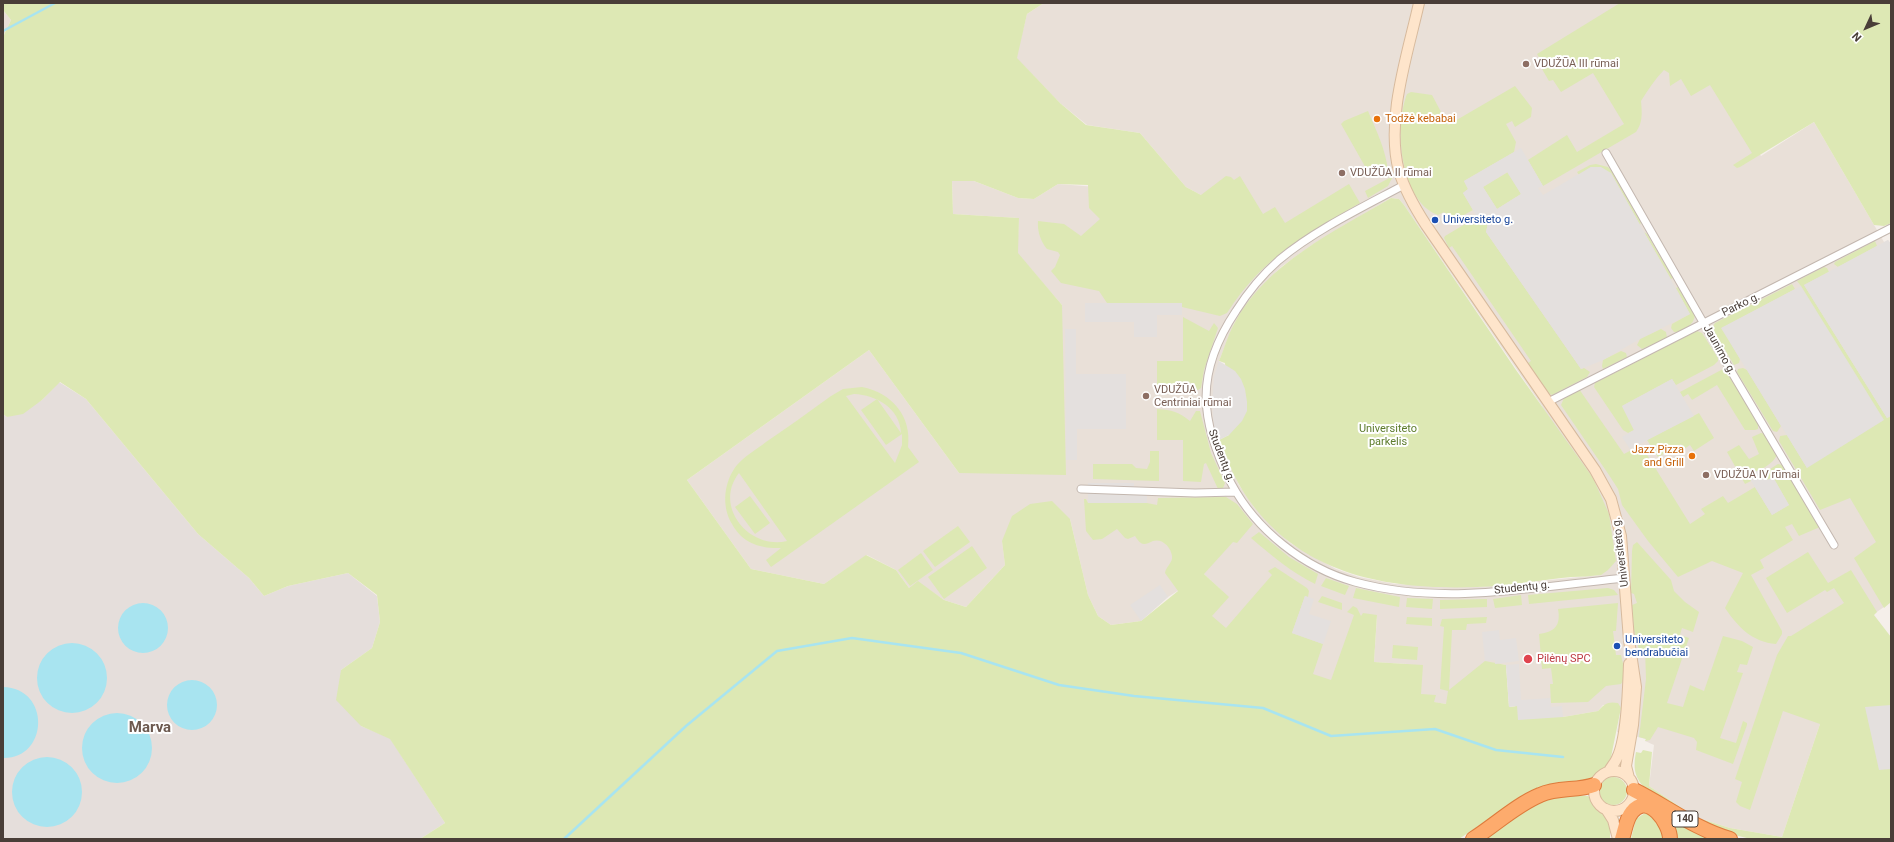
<!DOCTYPE html>
<meta charset="utf-8">
<style>
body{margin:0}
#map{position:relative;width:1894px;height:842px;overflow:hidden;background:#f5efea;font-family:Roboto,sans-serif}
canvas{display:block}
.frame{position:absolute;inset:0;border:4px solid #493e38;pointer-events:none}
.north{position:absolute;left:1846px;top:8px;width:40px;height:40px;-webkit-text-stroke:3px #fff;paint-order:stroke;rotate:226deg;font-size:11px;font-weight:700;line-height:16px;text-align:center;color:#493e38}
.north::after{content:'';display:block;margin:auto;width:14px;height:18px;background:#493e38;clip-path:polygon(50% 0,100% 100%,50% 72%,0 100%)}
</style>
<div id="map">
<canvas width="1894" height="842"></canvas>
<div class="frame"></div>
<div class="north">N</div>
</div>
<script>
const ctx = document.querySelector('canvas').getContext('2d');
ctx.lineJoin = 'round';
function paint(path, color) { ctx.fillStyle = color; ctx.fill(path, 'evenodd'); }
function strokePath(path, color, width, dash) { ctx.strokeStyle = color; ctx.lineWidth = width; ctx.lineCap = dash ? 'butt' : 'round'; ctx.setLineDash(dash || []); ctx.stroke(path); }
function label(font, color, halo, rows, align = 'center') {
  ctx.font = font + ' Roboto,sans-serif'; ctx.lineWidth = 4; ctx.setLineDash([]); ctx.textBaseline = 'middle'; ctx.strokeStyle = halo; ctx.fillStyle = color; for (const [text, x, y, turn = 0] of rows) {
    ctx.save(); ctx.translate(x, y); ctx.rotate((+turn || 0) * Math.PI / 180); ctx.textAlign = isNaN(turn) ? turn : align; if (halo) ctx.strokeText(text, 0, 0); ctx.fillText(text, 0, 0); ctx.restore();
  }
}
paint(new Path2D(`
 M1044,3H1667L1761,156L1814,122L1884,242L1888,240L1891,244V602L1874,614L1820,724L1782,837L1730,828L1695,817L1649,786L1654,745L1645,741L1646,739L1617,732L1621,708L1603,705L1598,711L1563,717L1518,720L1506,665L1495,664L1446,704L1397,697L1407,664L1374,662L1377,616L1335,693L1194,648L1222,591L1204,574L1168,597L1141,621L1111,625L1098,616L1088,595L1070,519L1002,541L1005,565L966,607L944,600L918,582L909,588L896,570L867,555L824,584L751,569L687,480L869,350L959,473L1062,328V305L1017,253L1019,218L953,214L952,181H974L1018,198L1034,199L1058,184L1201,195L1186,187L1140,133L1087,125L1060,103L1016,58L1027,14ZM1391,198L1399,199L1404,205L1542,406L1601,575L1478,587H1460L1395,584L1359,577L1336,569L1290,543L1254,507L1239,485L1219,440V361L1234,324L1255,294L1281,267L1312,245Z
 M3,10L11,20L3,37Z`), '#e9e0d8');
paint(new Path2D(`
 M59,382L86,399L198,534L249,578L264,596L288,586L348,573L377,596L380,622L372,648L341,670L361,726L390,738L445,823L420,839H3V414L7,417L42,400Z`), '#e5dedb');
paint(new Path2D(`
 M3,3H1044L1027,14L1017,58L1060,103L1086,125L1140,133L1186,187L1201,195L1226,176L1231,177L1234,180L1240,176L1263,214L1275,207L1285,223L1349,184L1360,203C1304,236 1263,257 1227,313L1220,316L1182,307V303H1107L1099,291L1061,283L1051,271L1055,267L1060,255L1058,252L1047,249C1041,242 1037,231 1038,221L1064,224L1081,236L1100,219L1089,208L1088,185L1058,184L1034,199L1018,198L974,181H952L953,214L1019,218L1018,253L1062,305L1066,475L959,473L869,350L687,480L751,569L824,584L866,555L896,570L909,588L918,581L944,600L966,607L1005,565L1002,541L1012,516L1030,504L1052,501L1070,519L1088,595L1098,616L1111,625L1141,621L1178,591L1165,573C1166,566 1173,563 1172,556C1171,547 1162,538 1153,541C1150,542 1147,544 1144,544C1140,544 1137,539 1135,536L1128,539L1125,538L1117,529L1102,539L1093,540L1086,531L1084,499H1086L1088,503H1147L1157,505L1158,498L1226,497L1237,504L1253,524L1237,543L1233,542L1204,574L1229,597L1212,616L1226,628L1272,575L1268,571L1275,567L1307,588L1309,591L1308,597L1305,596L1292,633L1323,644L1313,674L1331,680L1354,615L1347,612L1353,606L1357,608L1361,616L1363,613L1377,615L1374,662L1423,665L1421,694L1436,695L1434,702L1446,704L1448,691L1440,689L1444,627L1440,626L1442,619L1487,617L1486,623L1467,624L1466,630H1452L1449,690L1485,661L1506,665L1509,707L1517,706L1563,717L1598,711C1604,704 1608,701 1618,703L1621,708L1611,757L1607,765L1586,783L1548,786L1530,791L1459,839H420L445,823L390,739L361,726L336,700L341,670L372,648L380,622L377,595L348,573L288,586L264,596L249,578L198,534L86,399L60,382L42,400L23,414L7,417L3,414V37L11,20L3,10Z
 M1620,3H1891V223L1884,226L1874,225L1814,122L1740,167L1737,168L1733,165L1752,153L1710,85L1691,96L1681,79L1670,86L1669,73L1664,70C1655,79 1648,90 1641,101C1642,113 1643,122 1636,132L1543,186L1528,160L1567,135L1577,152L1624,124L1593,73L1561,92L1553,80L1549,81L1542,69L1545,67L1537,54Z
 M1515,86L1532,108L1531,117L1515,127L1512,121L1506,124L1516,142L1514,152L1464,181L1468,189L1463,193L1473,210L1451,222L1444,212L1438,215C1400,201 1394,127 1407,94L1411,92L1432,95L1448,125Z
 M1368,111C1376,130 1386,150 1388,171L1376,177L1367,170L1341,124L1344,121Z
 M1596,164L1608,167L1612,171L1641,222L1640,225L1611,173L1591,167L1579,175L1577,172L1590,165Z
 M1508,172L1521,194L1497,209L1483,187Z
 M1393,176L1388,186L1368,198L1365,191Z
 M1391,198L1399,199L1404,205L1516,370L1593,478L1609,514L1616,561L1608,570L1601,575C1591,576 1581,577 1571,577C1539,580 1509,586 1477,587C1393,590 1309,577 1254,507C1238,487 1228,463 1219,440L1229,435L1225,363L1219,361C1224,349 1228,335 1234,324C1265,264 1335,231 1391,198Z
 M1477,217L1487,219L1488,223L1486,232L1581,369L1584,368L1590,372L1587,377L1552,395L1548,393L1528,363L1531,361L1452,246L1449,248L1444,238L1445,236Z
 M1644,232L1647,234L1673,278L1671,279Z
 M1875,241L1877,246L1838,267L1834,264L1835,262Z
 M1824,267L1827,268L1829,272L1804,285L1887,418L1891,416V602L1884,608L1854,558L1876,542L1850,498L1820,510L1779,441L1780,436L1787,435L1807,468L1801,286L1797,281Z
 M1792,284L1795,289L1722,328L1740,359L1739,363L1734,365L1712,328L1715,323Z
 M1678,287L1695,315C1694,325 1683,332 1674,332L1671,328L1672,324L1690,314L1676,288Z
 M1183,317L1209,331L1214,323L1218,328L1204,370L1201,388L1198,390L1194,389L1190,382L1176,391L1157,392V361H1183Z
 M1661,329L1666,332L1667,338L1642,349L1637,345L1640,339Z
 M1697,331L1702,333L1718,358V361L1714,365L1676,385L1672,379L1622,406L1634,430L1628,433L1623,430L1594,387L1595,383Z
 M1621,351L1626,353L1627,357L1603,369L1602,366L1603,360Z
 M1743,368L1747,370L1781,426L1777,432L1773,431L1737,372L1738,369Z
 M1723,369L1727,373L1758,422V429L1755,430H1745L1717,385L1692,400L1688,394L1683,397L1680,392Z
 M862,387C892,393 912,416 908,447L919,462L771,567L766,560L781,548C761,549 742,543 732,524C721,506 724,481 737,465C745,456 757,449 766,442C788,427 809,412 831,396L843,389ZM854,394C876,395 900,408 901,433L877,399L861,410L886,445L902,434V445L895,463L846,396ZM739,473L787,541C749,550 713,506 739,473Z
 M1579,389L1624,454L1641,445L1690,524L1705,514L1701,509L1723,496L1728,503L1755,487L1772,515L1789,505L1773,477L1767,480L1764,476L1767,471L1778,464L1783,465L1820,527L1799,536L1792,524L1785,527L1793,540L1760,560L1764,568L1751,575L1782,631V634L1776,644C1752,642 1738,627 1725,608L1743,573L1712,561L1678,577L1648,541L1622,505L1618,489L1609,475L1561,405L1564,398Z
 M1157,409C1172,410 1179,412 1190,421L1196,411H1200L1211,453L1225,483L1223,488L1218,489L1206,463L1204,464L1201,482L1183,481V440H1157Z
 M1699,413L1714,438L1694,451L1690,445L1684,449L1681,444L1658,457L1647,440Z
 M1761,433L1765,434L1777,454C1775,464 1757,471 1749,476L1751,481L1745,484L1727,452L1739,445L1749,459L1759,454L1752,437Z
 M1150,451H1159V481L1093,479V464H1132L1136,468L1147,469L1150,462Z
 M750,496L770,523L755,534L735,507Z
 M958,526L970,542L935,567L923,551Z
 M1259,532L1289,557L1318,574L1315,584C1291,572 1272,556 1251,538Z
 M1637,542L1671,580L1674,591L1685,602L1699,612L1693,632L1682,628L1680,635L1689,638L1667,703L1683,707L1690,685L1704,691L1723,636L1742,641L1753,647L1747,665L1740,664L1737,672L1743,673L1720,738L1736,743L1743,721L1747,723V725L1733,764L1696,750L1697,742L1694,738L1658,727L1650,740L1645,741L1646,739L1639,737L1646,679L1645,649L1639,650L1634,630L1632,605L1637,603L1634,594L1631,593L1632,551L1633,545Z
 M972,546L987,568L944,599L928,577Z
 M1808,552L1828,583L1851,570L1877,612L1874,615L1891,637V839H1751L1726,833L1699,824L1647,790C1634,778 1633,768 1636,752L1641,753L1643,750L1652,752L1649,786L1695,817L1730,828L1782,837L1820,724L1783,711L1750,810L1740,806L1736,802L1742,782L1735,779L1777,655L1788,636H1791L1844,603L1834,588L1827,592L1825,590L1787,613L1766,578Z
 M921,553L933,570L910,586L898,570Z
 M1326,578L1349,586L1345,595L1321,586Z
 M1356,588L1400,597L1399,607L1353,598Z
 M1608,588L1614,590L1618,595L1529,604L1528,595Z
 M1521,595L1522,605L1495,608L1493,599Z
 M1322,596L1342,603V610L1318,602Z
 M1407,598L1433,599L1432,609L1406,607Z
 M1487,599V607L1440,609V600Z
 M1618,603L1616,631H1613L1616,655H1621L1626,676L1621,684L1606,686L1588,702L1551,703L1550,684H1553L1551,668L1542,669L1539,634C1555,632 1561,625 1558,609Z
 M1407,617L1432,618V626L1406,624Z
 M1393,645L1418,647L1417,660L1392,658Z
 M1599 791a14 14 0 1 1 28 0a14 14 0 1 1-28 0Z
 M1558,794L1588,796L1610,822V839H1480L1524,810Z
 M1644,810L1655,815L1666,839H1631L1636,819L1645,813Z
 M1666,812L1694,832L1712,839H1674Z`), '#dde8b4');
paint(new Path2D(`
 M1521,148L1543,186L1538,188L1543,195L1591,167H1601L1611,173L1690,314L1640,339L1603,360L1581,369L1486,232L1488,223L1487,219L1477,217L1463,193L1468,189L1464,181ZM1507,172L1521,194L1497,209L1483,187Z
 M1888,240L1891,244V416L1887,418L1804,285Z
 M1801,286L1884,420L1807,468L1721,328Z
 M1085,303H1182V315H1157V337H1134V322H1085Z
 M1065,329H1076V374H1126V429H1077V460H1066Z
 M1219,361L1235,371L1241,379L1245,389L1247,402V411L1242,421L1229,435L1219,440L1214,427L1212,403L1214,376Z
 M1672,379L1694,416L1630,449L1622,437L1634,430L1622,406Z
 M1760,469L1767,480L1773,477L1789,505L1772,515L1748,476Z
 M1088,483H1134V490H1147V503H1088Z
 M1160,585L1168,597L1141,621L1130,605Z
 M1305,596L1314,599L1309,614L1331,621L1323,644L1292,633Z
 M1499,630L1500,640L1516,638L1519,661L1495,664V660L1485,661L1482,632Z
 M1519,664L1521,700L1550,698L1551,707L1562,706L1563,717L1518,720L1517,706L1509,707L1506,665Z
 M1891,705V769L1879,770L1865,707Z`), '#e4e0de');
paint(new Path2D(`
 M118 628a25 25 0 1 1 50 0a25 25 0 1 1-50 0Z
 M37 678a35 35 0 1 1 70 0a35 35 0 1 1-70 0Z
 M167 705a25 25 0 1 1 50 0a25 25 0 1 1-50 0Z
 M3,687C51,688 49,759 3,758Z
 M82 748a35 35 0 1 1 70 0a35 35 0 1 1-70 0Z
 M12 792a35 35 0 1 1 70 0a35 35 0 1 1-70 0Z`), '#a8e4f0');
strokePath(new Path2D(`
 M3,31L55,3
 M564,839L686,726L777,651L852,638L961,653L1059,685L1134,696L1263,708L1331,736L1435,729L1496,750L1563,757`), '#a8e4f0', 2.5);
const street = new Path2D(`
 M1606,153L1731,371L1834,545
 M1404,185C1363,207 1315,230 1279,260C1262,275 1248,292 1236,311C1195,372 1199,420 1231,483C1256,530 1304,568 1355,582C1443,606 1536,587 1624,578
 M1548,402L1891,228
 M1081,489L1195,493L1236,492`);
const secondary = new Path2D(`
 M1419,3C1408,53 1385,120 1399,171C1405,191 1415,208 1426,225L1595,470L1611,499L1621,536L1629,640L1636,687L1633,725L1626,766L1629,778
 M1609,771C1611,767 1615,763 1617,758C1627,738 1628,688 1629,664
 M1594 791a20 20 0 1 1 40 0a20 20 0 1 1-40 0Z
 M1606,809L1613,820L1618,839`);
const highway = new Path2D(`
 M1634,790C1666,806 1695,829 1730,839
 M1473,839C1495,825 1516,805 1540,795C1557,787 1577,791 1594,785
 M1622,839C1625,830 1626,819 1632,812C1648,792 1670,823 1670,839`);
strokePath(street, '#c3b7af', 9);
strokePath(secondary, '#d7ba9d', 12);
strokePath(highway, '#dd7b3c', 16);
strokePath(street, '#fff', 7);
strokePath(secondary, '#fee5cb', 10);
strokePath(highway, '#fdab6d', 14);
for (const [x, y, r, color] of [
 [1526,64,4,"#8d6e63"],
 [1377,119,4,"#e8710a"],
 [1342,173,4,"#8d6e63"],
 [1435,220,4,"#1a4fb4"],
 [1146,396,4,"#8d6e63"],
 [1692,456,4,"#e8710a"],
 [1706,475,4,"#8d6e63"],
 [1617,646,4,"#1a4fb4"],
 [1528,659,5,"#e0444e"]
]) { const dot = new Path2D(); dot.arc(x, y, r, 0, 2 * Math.PI); ctx.fillStyle = color; ctx.fill(dot); strokePath(dot, '#fff', 1.5); }
for (const [x, y, w] of [
 [1685,819,26]
]) { const box = new Path2D(); box.roundRect(x - w / 2, y - 8, w, 16, 3); ctx.fillStyle = '#fff'; ctx.fill(box); strokePath(box, '#493e38', 1); }
label('bold 10px', '#493e38', null, [
 ["140",1685,819]
]);
label('11px', '#785e54', '#fff', [
 ["VDUŽŪA III rūmai",1534,64],
 ["VDUŽŪA II rūmai",1350,173],
 ["VDUŽŪA",1154,390],
 ["Centriniai rūmai",1154,403],
 ["VDUŽŪA IV rūmai",1714,475]
], 'left');
label('11px', '#c56008', '#fff', [
 ["Todžė kebabai",1385,119],
 ["Jazz Pizza",1684,450,"right"],
 ["and Grill",1684,463,"right"]
], 'left');
label('11px', '#164399', '#fff', [
 ["Universiteto g.",1443,220],
 ["Universiteto",1625,640],
 ["bendrabučiai",1625,653]
], 'left');
label('11px', '#493e38', '#fff', [
 ["Parko g.",1741,305,-26],
 ["Jaunimo g.",1719,350,61],
 ["Studentų g.",1221,456,69],
 ["Universiteto g.",1621,552,-97],
 ["Studentų g.",1522,588,-6]
]);
label('11px', '#5c7b2b', '#fff', [
 ["Universiteto",1388,429],
 ["parkelis",1388,442]
]);
label('11px', '#be3a42', '#fff', [
 ["Pilėnų SPC",1537,659]
], 'left');
label('bold 15px', '#6c594f', '#fff', [
 ["Marva",150,728]
]);
</script>
